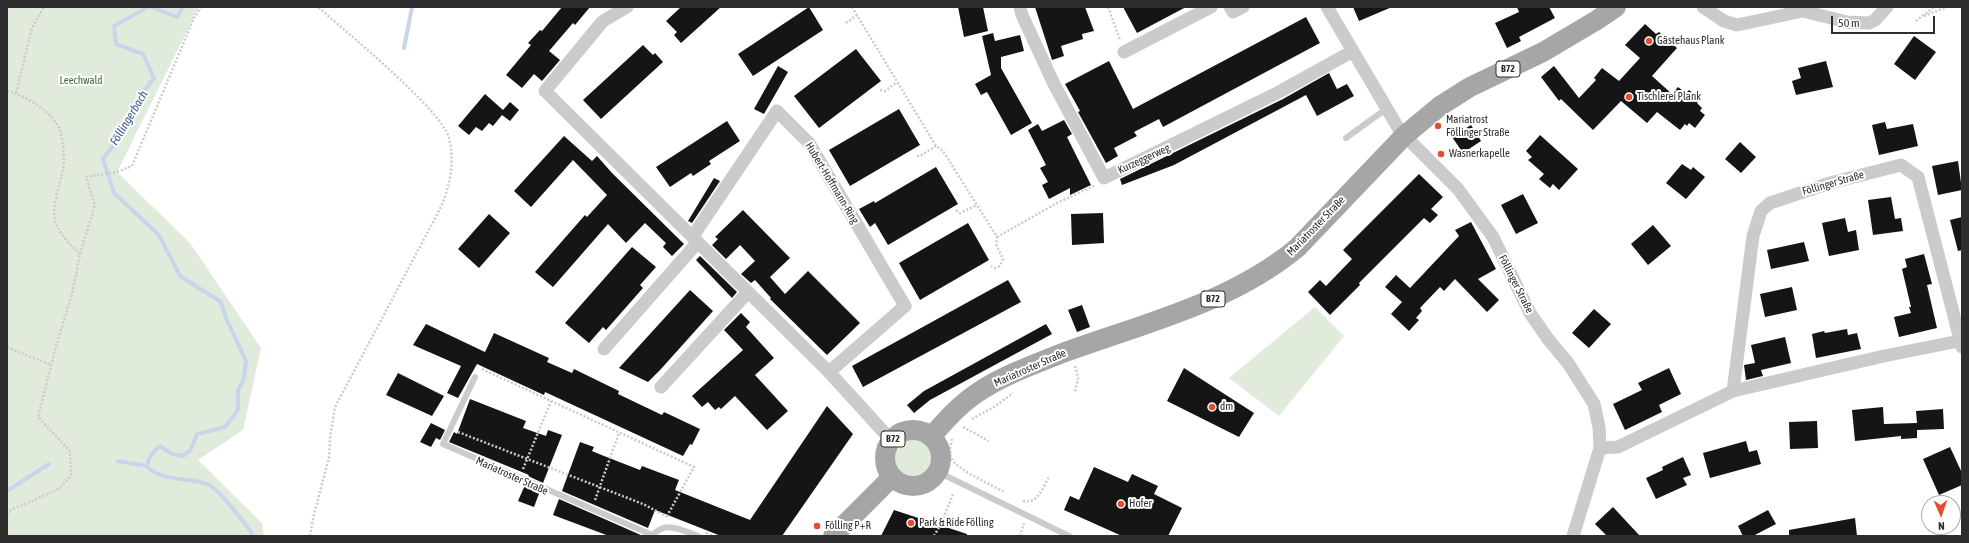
<!DOCTYPE html>
<meta charset="utf-8">
<style>
body{margin:0}
#map{position:relative;width:1969px;height:543px;overflow:hidden;background:#fff;font-family:"Asap Condensed",sans-serif}
canvas{display:block}
.frame{position:absolute;inset:0;border:8px solid #2e2e2e;pointer-events:none}
.north{position:absolute;left:1921px;top:495px;width:40px;height:40px;box-sizing:border-box;background:#fff;border:1px solid #ababab;border-radius:50%;rotate:178deg;font-size:11px;font-weight:700;line-height:16px;text-align:center;color:#2e2e2e}
.north::after{content:'';display:block;margin:auto;width:14px;height:18px;background:#e44d31;clip-path:polygon(50% 0,100% 100%,50% 72%,0 100%)}
.scale{position:absolute;left:1831px;top:16px;width:104px;height:18px;box-sizing:border-box;border:2px solid #2e2e2e;border-top:0;padding-left:5px;font-size:12px;line-height:14px;white-space:nowrap;color:#2e2e2e;-webkit-text-stroke:3px #fff;paint-order:stroke}
</style>
<div id="map">
<canvas width="1969" height="543"></canvas>
<div class="frame"></div>
<div class="north">N</div>
<div class="scale">50 m</div>
</div>
<script>
const ctx = document.querySelector('canvas').getContext('2d');
ctx.lineJoin = 'round';
function paint(path, color) { ctx.fillStyle = color; ctx.fill(path, 'evenodd'); }
function strokePath(path, color, width, dash) { ctx.strokeStyle = color; ctx.lineWidth = width; ctx.lineCap = dash ? 'butt' : 'round'; ctx.setLineDash(dash || []); ctx.stroke(path); }
function label(font, color, halo, rows, align = 'center') {
  ctx.font = font + ' "Asap Condensed",sans-serif'; ctx.lineWidth = 4; ctx.setLineDash([]); ctx.textBaseline = 'middle'; ctx.strokeStyle = halo; ctx.fillStyle = color; for (const [text, x, y, turn = 0] of rows) {
    ctx.save(); ctx.translate(x, y); ctx.rotate((+turn || 0) * Math.PI / 180); ctx.textAlign = isNaN(turn) ? turn : align; if (halo) ctx.strokeText(text, 0, 0); ctx.fillText(text, 0, 0); ctx.restore();
  }
}
paint(new Path2D(`
 M7,7H199L117,172L190,243L261,348L243,430L198,460L262,523L264,536H7Z
 M1315,307L1344,336L1279,416L1229,378Z
 M912,437C921,438 928,441 932,450C947,480 890,497 891,455Z`), '#e0ebdc');
strokePath(new Path2D(`
 M148,7L114,26L116,44L143,54L154,78L135,103L121,135L103,159L114,193L159,235L180,276L221,302L226,318L246,361L244,378L238,391V410L225,427L197,434L190,451L183,456L172,454L160,446C154,450 148,458 147,466C158,481 191,478 207,484C218,488 243,521 251,532L252,536
 M151,7L177,17L183,7
 M404,48L412,7
 M118,461L147,466
 M7,491L49,464`), '#c8d5eb', 4);
paint(new Path2D(`
 M562,7H590L575,25L573,23L549,51L560,60L542,81L534,74L522,88L506,75L531,45L528,43L540,30L542,31Z
 M681,7H721L681,43L674,35L677,32L666,21Z
 M809,7L823,30L753,76L738,54Z
 M958,7H983L988,31L964,37Z
 M1035,7H1085L1094,31L1082,34L1083,39L1061,46L1064,56L1052,60Z
 M1123,7H1186L1137,33Z
 M1353,7H1392L1359,21Z
 M1517,7H1549L1555,18L1519,37L1521,41L1507,48L1495,23L1519,12Z
 M1306,17L1320,43L1163,127L1159,119L1134,132L1137,136L1114,148L1118,156L1106,163L1078,112L1080,111L1065,84L1109,61L1133,109Z
 M1645,24L1656,34L1659,32L1677,48L1652,76L1672,94L1678,87L1686,93L1689,90L1700,99L1697,103L1702,108L1700,111L1705,115L1695,128L1689,123L1687,126L1685,124L1680,130L1657,112L1647,123L1621,101L1593,130L1561,99L1559,101L1541,77L1554,66L1579,98L1596,80L1594,78L1602,68L1619,81L1640,58L1625,45Z
 M993,33L995,41L1020,35L1024,51L1001,57V68L1032,123L1011,135L987,92L981,95L975,84L991,75L982,36Z
 M1914,36L1936,52L1915,80L1894,64Z
 M643,45L653,55L655,53L663,62L601,119L583,100Z
 M856,49L881,81L819,128L794,96Z
 M1826,61L1833,87L1796,95L1792,81L1801,78L1798,68Z
 M778,66L788,72L764,114L754,109Z
 M1329,73L1337,89L1347,84L1354,96L1317,116L1306,95L1174,165L1122,185L1120,179L1283,99Z
 M485,94L503,110L510,102L519,110L510,121L502,115L493,126L489,123L482,131L476,127L469,135L458,126Z
 M899,109L920,145L850,186L829,150Z
 M1064,120L1072,134L1067,137L1091,185L1070,195V188L1049,199L1042,185L1048,182L1040,168L1046,165L1028,130L1038,124L1042,131Z
 M727,121L740,141L709,161L711,164L693,176L691,173L670,187L656,167Z
 M1885,122L1887,129L1913,124L1918,146L1879,155L1872,125Z
 M1471,125L1481,141L1463,153L1452,137Z
 M1540,135L1578,169L1559,190L1553,184L1550,188L1539,179L1544,174L1528,160L1532,157L1526,151Z
 M564,136L592,161L597,156L612,173L684,244L672,256L663,247L666,243L645,223L626,243L608,224L553,287L535,272L585,215L587,217L607,195L573,160L531,207L514,191Z
 M1740,142L1756,157L1741,173L1725,159Z
 M1958,161L1962,190L1938,195L1932,166Z
 M1682,164L1691,170L1693,167L1705,177L1686,199L1666,183Z
 M936,167L958,204L888,245L875,223L870,227L859,209L874,201L875,203Z
 M1419,174L1443,197L1431,209L1438,215L1430,223L1424,218L1359,283L1360,285L1330,315L1308,292L1320,280L1326,286L1352,259L1343,250Z
 M714,178L720,181L692,223L688,221Z
 M1523,194L1538,223L1516,234L1501,205Z
 M1891,197L1895,219L1901,218L1903,231L1873,235L1868,200Z
 M743,210L790,258L770,277L785,294L808,271L860,323L827,355L770,299L771,298L755,280L751,283L741,274L755,261L740,245L726,259L712,245L718,239L715,237Z
 M1103,213L1104,243L1072,245L1071,214Z
 M489,214L510,233L479,268L458,249Z
 M1962,217V250L1958,251L1950,220Z
 M1845,218L1848,232L1856,230L1859,250L1829,256L1822,223Z
 M1471,222L1496,269L1478,279L1499,300L1487,312L1455,279L1444,291L1440,287L1420,308L1422,311L1416,318L1419,320L1409,331L1391,314L1402,302L1385,287L1396,275L1410,288L1459,236L1455,230Z
 M968,223L989,260L920,300L899,263Z
 M1653,225L1671,246L1648,265L1631,244Z
 M1804,242L1809,261L1771,269L1767,250Z
 M632,247L656,267L640,285L643,288L606,330L603,327L589,343L565,323Z
 M1924,254L1932,284L1927,285L1937,328L1899,337L1894,317L1911,313L1909,307H1911L1902,269L1907,267L1905,259Z
 M700,256L737,292L732,298L696,260Z
 M1008,280L1021,302L863,387L852,366Z
 M1792,287L1797,310L1765,317L1760,294Z
 M690,290L713,311L661,369L648,382L619,368Z
 M1082,305L1090,327L1077,332L1068,310Z
 M1594,309L1611,324L1589,348L1572,333Z
 M741,313L750,322L746,327L774,358L755,375L788,411L767,430L735,396L721,409L719,407L715,410L708,402L702,407L692,396L743,350L724,330Z
 M426,324L485,352L494,333L549,358L547,362L572,373L574,369L619,391L618,394L662,415L664,412L700,429L692,445L690,444L683,456L545,392L544,395L477,364L458,398L447,393L461,366L413,345Z
 M1046,324L1052,334L930,400L914,413L907,405L924,391Z
 M1847,329L1848,335L1857,333L1861,349L1816,358L1812,334L1824,331L1825,333Z
 M1785,337L1791,363L1761,370L1763,376L1746,380L1744,365L1755,363L1751,345Z
 M1184,368L1254,413L1239,437L1167,401Z
 M1669,368L1681,394L1659,405L1662,412L1625,430L1613,404L1642,390L1638,383Z
 M398,373L444,396L432,416L386,395Z
 M470,399L526,421L523,428L546,436L548,430L562,435L543,483L528,476L529,475L449,442L454,432L457,434Z
 M827,406L853,434L782,536H721L655,510L648,528L562,491L580,442L594,447L592,451L604,456L640,470L642,466L679,480L675,490L750,520Z
 M1883,407L1884,424L1917,423L1916,411L1943,409L1944,429L1917,430V438L1901,439V436L1855,441L1852,410Z
 M1817,421L1818,448L1790,449L1789,422Z
 M431,423L445,430L440,440L436,438L431,447L420,442Z
 M1746,441L1749,452L1757,450L1761,464L1710,478L1703,453Z
 M1950,447L1962,473V485L1939,495L1923,459Z
 M1683,457L1691,475L1683,478L1687,485L1656,499L1646,478L1663,470L1662,467Z
 M1094,467L1128,482L1132,474L1158,486L1154,494L1182,508L1168,536H1122L1064,510L1070,496L1079,500Z
 M525,485L540,491L534,507L518,501Z
 M559,499L643,536H609L553,515Z
 M1613,507L1640,536H1607L1595,524Z
 M894,510L967,534V536H881Z
 M1768,510L1776,524L1753,536H1743L1738,526Z
 M1855,518L1857,536H1789V530Z`), '#151515');
strokePath(new Path2D(`
 M852,7L936,146L943,151L997,237L996,244L1003,259L1000,266L995,268L991,266
 M1108,7L1120,40
 M1924,16L1947,7
 M1916,21L1934,7
 M846,23L857,15
 M880,90L885,91L897,82
 M7,91C25,95 47,109 57,124C63,132 65,159 63,169C60,187 49,209 57,226C61,236 72,246 80,254
 M16,93L32,28L44,7
 M917,156H920L936,146
 M956,210L960,213L977,205
 M997,237L1057,203L1094,186
 M7,347L51,365
 M1075,366L1078,378L1075,392
 M482,369L694,467L666,518
 M972,419L994,407L1013,393
 M963,427L989,441
 M458,432L643,504L668,517
 M952,439C951,444 949,452 951,458C957,470 992,485 1004,492
 M523,469L551,401
 M595,500L619,433
 M1023,501C1038,505 1043,487 1049,477
 M7,514L11,510L57,490L71,476L70,451L38,417L55,350L72,294L80,254L95,205L86,177L117,172L132,166L194,18L201,7
 M706,533L713,536
 M310,536L314,514L329,458L330,438L335,407L440,209C450,187 455,162 449,138C443,111 344,30 318,7
 M934,536L942,522L953,494
 M1020,536L1024,523`), '#cbcbcb', 2.5, [2, 2]);
strokePath(new Path2D(`
 M1346,138L1386,109
 M475,377L443,444L652,535
 M938,472L1069,536
 M652,536C665,520 682,530 698,536`), '#cbcbcb', 6);
strokePath(new Path2D(`
 M627,7L603,21L545,91L829,372L891,440
 M1020,7L1022,15L1054,84L1104,178L1279,92L1353,51
 M1230,7L1233,12L1243,7
 M1327,7L1400,131L1458,189L1493,237L1530,313L1548,339L1568,363L1594,404L1599,427L1600,448L1573,536
 M1703,7L1724,21L1737,25L1803,11L1847,22L1869,23L1875,20L1887,7
 M1124,52L1211,7
 M693,236L777,111L809,143L905,306L829,372
 M604,349L698,242
 M661,387L748,292
 M1733,391L1884,356L1959,341
 M1600,448L1618,447L1733,391L1753,236L1761,211L1770,203L1830,183L1901,165L1918,177L1962,347`), '#cbcbcb', 13);
strokePath(new Path2D(`
 M885 458a28 28 0 1 1 56 0a28 28 0 1 1-56 0Z
 M931,437C945,421 959,405 977,393C1002,376 1032,365 1060,354C1141,324 1229,304 1297,248L1404,136L1440,106L1470,87L1543,52L1597,20L1616,7
 M833,536L892,477`), '#a6a6a6', 20);
for (const [x, y, r, color] of [
 [1649,41,4,"#e44d31"],
 [1629,97,4,"#e44d31"],
 [1438,126,4,"#e44d31"],
 [1441,154,4,"#e44d31"],
 [1212,407,4,"#e44d31"],
 [1121,504,4,"#e44d31"],
 [911,523,4,"#e44d31"],
 [817,526,4,"#e44d31"]
]) { const dot = new Path2D(); dot.arc(x, y, r, 0, 2 * Math.PI); ctx.fillStyle = color; ctx.fill(dot); strokePath(dot, '#fff', 1.5); }
for (const [x, y, w] of [
 [1508,69,24],
 [1213,299,24],
 [893,439,24]
]) { const box = new Path2D(); box.roundRect(x - w / 2, y - 8, w, 16, 3); ctx.fillStyle = '#fff'; ctx.fill(box); strokePath(box, '#2e2e2e', 1); }
label('bold 10px', '#2e2e2e', null, [
 ["B72",1508,69],
 ["B72",1213,299],
 ["B72",893,439]
]);
label('11px', '#2e2e2e', '#fff', [
 ["Gästehaus Plank",1657,41],
 ["Tischlerei Plank",1637,97],
 ["Mariatrost",1446,120],
 ["Föllinger Straße",1446,133],
 ["Wasnerkapelle",1449,154],
 ["dm",1220,407],
 ["Hofer",1129,504],
 ["Park & Ride Fölling",919,523],
 ["Fölling P+R",825,526]
], 'left');
label('11px', '#46693c', '#fff', [
 ["Leechwald",81,81]
]);
label('11px', '#2e2e2e', '#fff', [
 ["Kurzeggerweg",1144,159,-25],
 ["Hubert-Hoffmann-Ring",832,183,59],
 ["Föllinger Straße",1833,183,-16],
 ["Mariatroster Straße",1316,226,-46],
 ["Föllinger Straße",1516,284,63],
 ["Mariatroster Straße",1030,368,-24],
 ["Mariatroster Straße",512,476,24]
]);
label('italic 12px', '#3c5c90', '#fff', [
 ["Föllingerbach",129,118,-59]
]);
</script>
